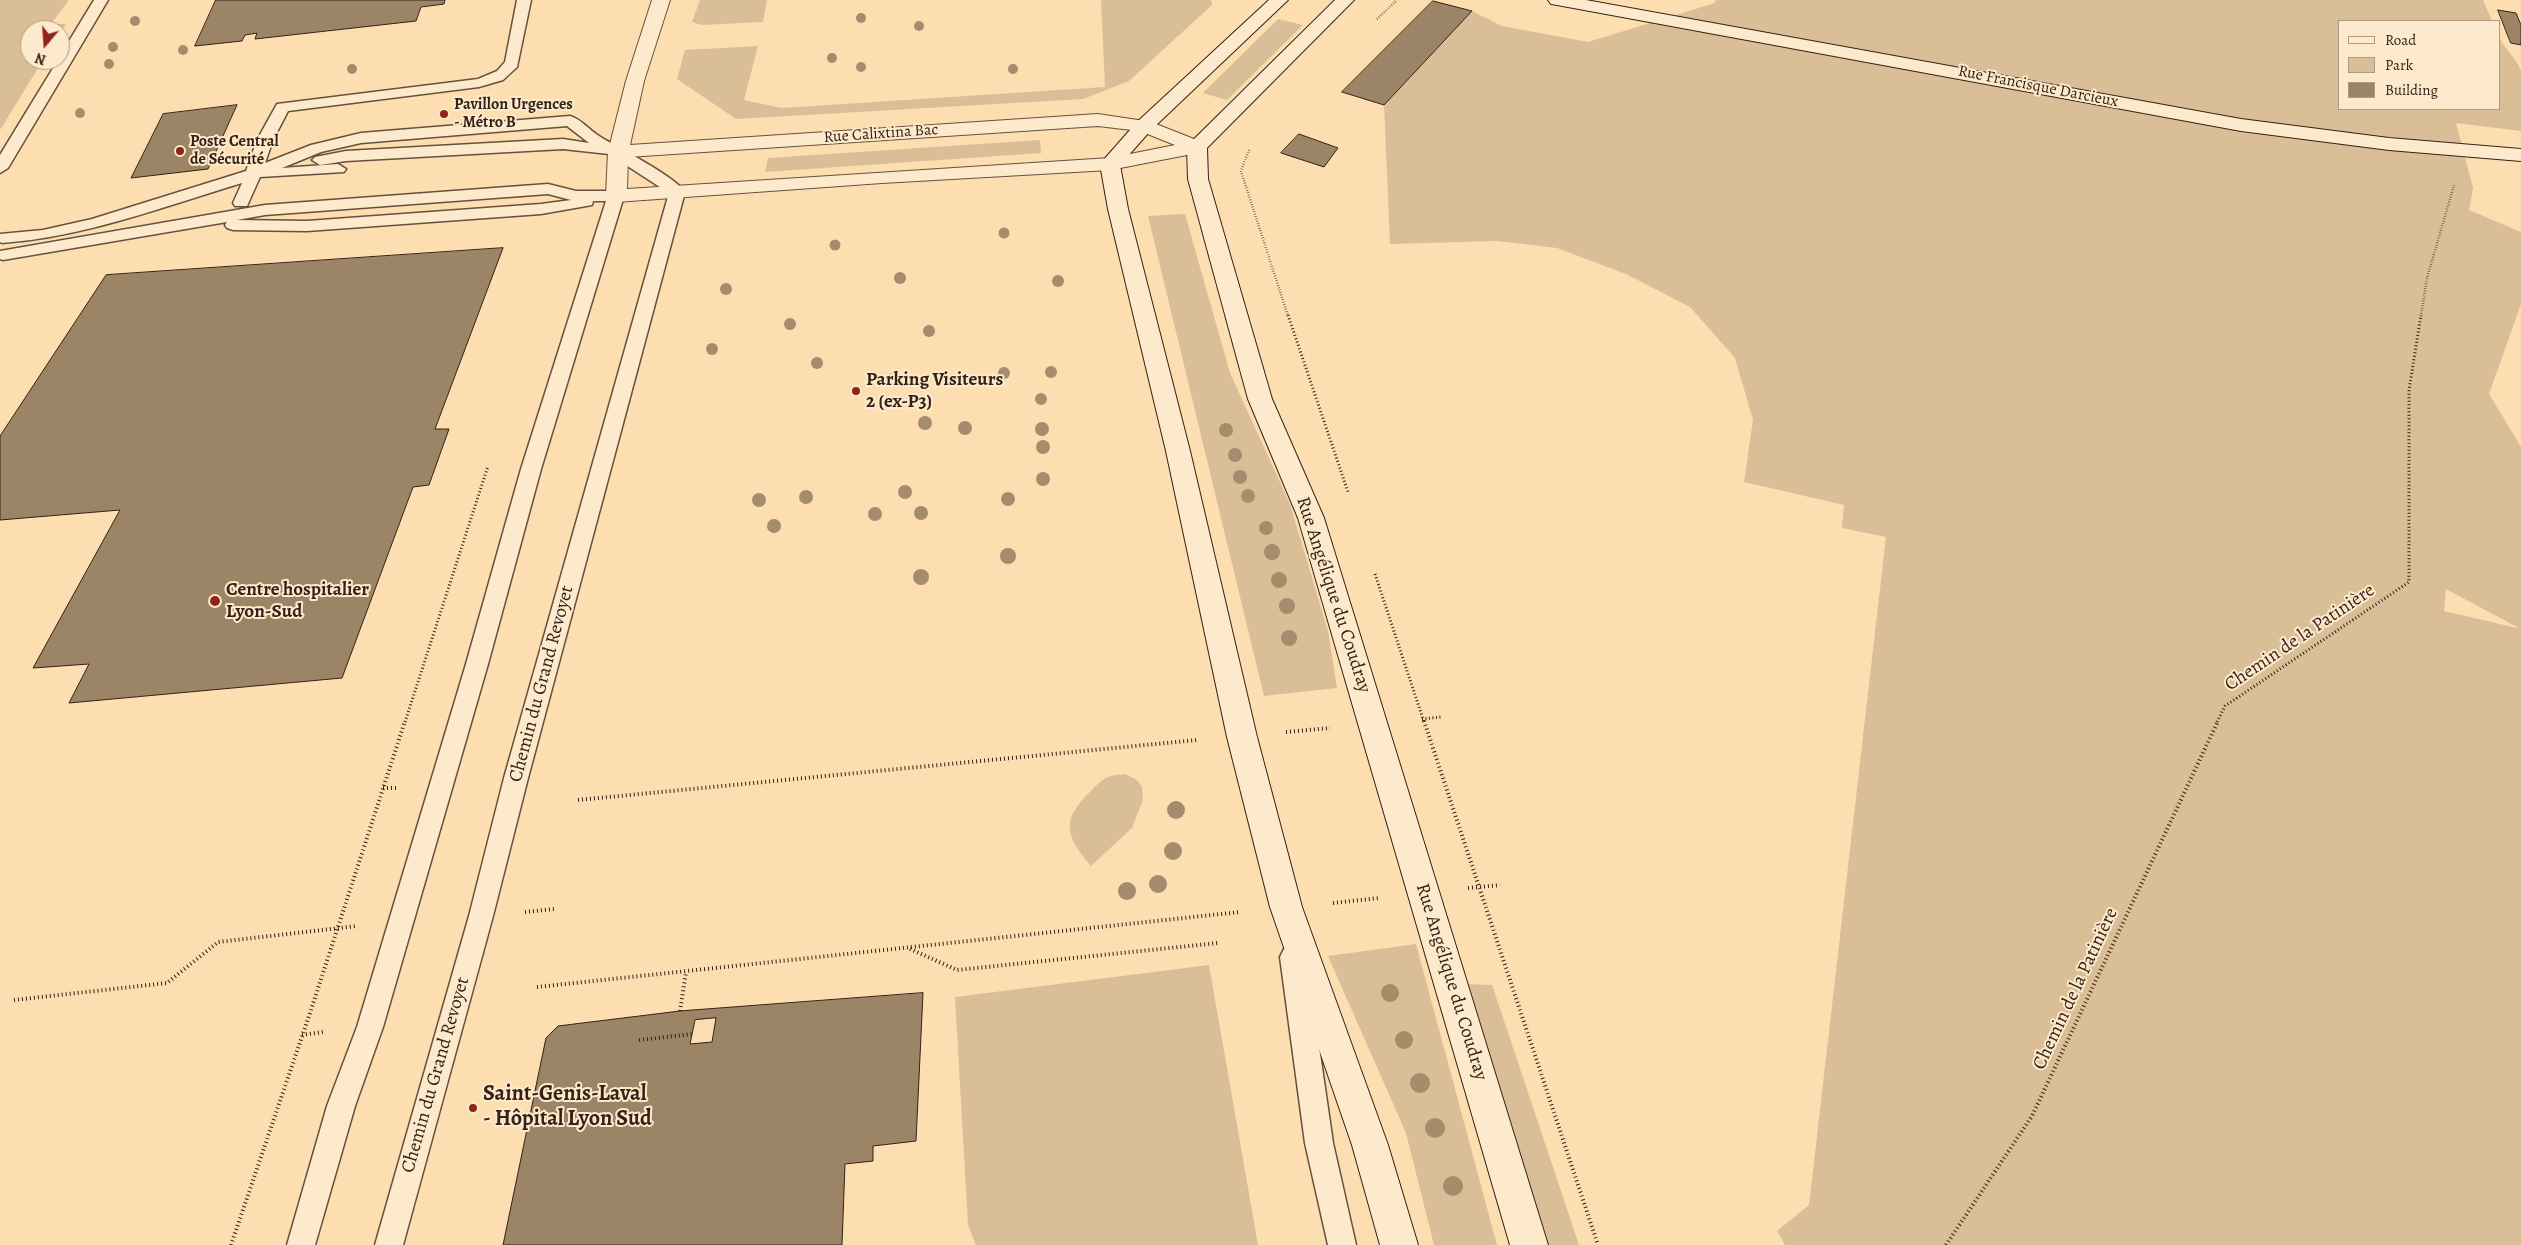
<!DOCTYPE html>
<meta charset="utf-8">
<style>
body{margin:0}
#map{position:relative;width:2521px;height:1245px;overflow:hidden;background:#fcdeb1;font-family:Alegreya,serif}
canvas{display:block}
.legend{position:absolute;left:2338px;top:20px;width:162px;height:90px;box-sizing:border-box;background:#fdeacc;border:1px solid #ad9a83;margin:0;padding:6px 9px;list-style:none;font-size:15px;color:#352216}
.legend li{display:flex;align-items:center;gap:10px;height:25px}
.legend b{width:25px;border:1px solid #ad9a83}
.north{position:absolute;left:20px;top:20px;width:50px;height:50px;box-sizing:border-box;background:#fdeacc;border:1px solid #ad9a83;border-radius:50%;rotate:198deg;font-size:14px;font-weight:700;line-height:20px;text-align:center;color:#352216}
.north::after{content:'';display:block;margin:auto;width:18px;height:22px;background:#8f2418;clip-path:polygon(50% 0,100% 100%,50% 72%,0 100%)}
</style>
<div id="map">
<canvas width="2521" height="1245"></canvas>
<ul class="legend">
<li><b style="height:6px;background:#fdeacc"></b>Road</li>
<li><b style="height:14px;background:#dabe97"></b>Park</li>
<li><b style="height:14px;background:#9c8467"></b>Building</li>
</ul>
<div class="north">N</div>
</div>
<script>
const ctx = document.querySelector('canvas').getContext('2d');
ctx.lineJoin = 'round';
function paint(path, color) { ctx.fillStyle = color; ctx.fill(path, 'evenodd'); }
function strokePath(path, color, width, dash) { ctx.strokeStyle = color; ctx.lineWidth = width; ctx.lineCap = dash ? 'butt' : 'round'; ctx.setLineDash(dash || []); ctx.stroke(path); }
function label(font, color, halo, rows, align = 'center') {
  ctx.font = font + ' Alegreya,serif'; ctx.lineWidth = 4; ctx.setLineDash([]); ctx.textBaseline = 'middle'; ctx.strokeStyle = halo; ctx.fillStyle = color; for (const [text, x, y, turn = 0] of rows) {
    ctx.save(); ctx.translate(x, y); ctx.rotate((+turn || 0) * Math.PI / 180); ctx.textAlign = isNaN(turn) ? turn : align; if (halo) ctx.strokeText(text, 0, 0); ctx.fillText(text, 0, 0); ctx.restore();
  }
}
paint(new Path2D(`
 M0,0H69L51,24H66L60,33V30H30V60H43L0,130Z
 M700,0H767L763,22L702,25L692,22Z
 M1101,0H1211L1212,5L1129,81L1083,99L736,119L677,79L685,50L758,46L744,100L782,108L1105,87Z
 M1716,0H2483L2492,21H2340V109H2500V38C2505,50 2516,57 2521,71C2521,86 2521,114 2521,131L2456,123L2473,188L2469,210L2521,232V304L2489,394L2521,447V1245H1785L1777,1231L1809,1205L1886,537L1842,528L1844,505L1744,482L1753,420L1735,358L1690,307L1626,274L1557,248L1497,241L1390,244L1384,105L1472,11L1502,26L1588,42L1715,3ZM2446,589L2517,627V628L2444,611Z
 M1278,19L1303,25L1227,100L1203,93Z
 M1040,140L1041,153L765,172L768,158Z
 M1185,214L1230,373L1290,504L1328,631L1337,688L1264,696L1148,216Z
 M1125,774L1137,780L1142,787L1143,800L1132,828L1091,866C1066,837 1060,821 1089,793C1104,778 1104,776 1125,774Z
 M1416,944L1497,1245H1434L1406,1133L1328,956Z
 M1209,965L1258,1245H976L968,1225L955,997Z
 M1465,984L1492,985L1579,1245H1546Z`), '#dabe97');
const building = new Path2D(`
 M216,0H445L444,4L421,7L416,21L255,39L257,33L245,35L242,41L195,46Z
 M1433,1L1472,11L1384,105L1342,92Z
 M2498,10L2516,13L2521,25V45L2511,43Z
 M237,105L208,169L131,178L163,114Z
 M1299,134L1338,148L1324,167L1281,153Z
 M503,248L435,429H449L429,485L413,487L342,678L69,703L89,664L33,668L120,510L0,520V436L106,275Z
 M923,993L916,1141L873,1146V1161L845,1164L842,1245H503L546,1038L558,1026L680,1011Z
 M716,1018L712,1042L690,1044L695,1020Z`);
paint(building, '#9c8467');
strokePath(building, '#352216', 1);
const lane = new Path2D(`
 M94,0H108L8,168L0,173V155L58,60H60V56Z
 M517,0H531L517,67L503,80L479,87L288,111L273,140L265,163L311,145L361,133L570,116C581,119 589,130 599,136C618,148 673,175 685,192L528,778L493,916L403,1245H375L469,916L504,778L669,193L609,154L563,149L346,161L320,165L312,160L315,157L346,151L563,139L589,143L567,126L361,143L321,152L282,168L338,164L346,169L344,172L260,177L247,206H235L233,203L242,183C162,207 85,237 2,243L0,242V234L43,230L92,219L246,171L257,140L277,104L478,79L497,71L505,62Z
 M548,184L576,191H616L624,196L541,469L488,664L383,1027L355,1106L315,1245H287L327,1106L357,1027L466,664L521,469L606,201H593L592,205L541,214L307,231L233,230L227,228L225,225L227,222L3,260L0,259V251L265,205ZM548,194L571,200L541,204L307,221L237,220L265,215Z
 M1293,945L1302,949L1306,957L1333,1143L1356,1245H1328L1305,1143L1280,957L1284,949Z`);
const street = new Path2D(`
 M652,0H670L644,81L630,145L1098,114L1151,122L1204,143L1207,147L1204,151L1197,153L1110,170L882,183L616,202L609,200L606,196L608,152L626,81ZM1098,126L1140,131L1175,145L1110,158L627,189L628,157Z`);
const secondary = new Path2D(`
 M1269,0H1288L1151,130L1120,165L1128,209L1190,451L1257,737L1302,907L1388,1145L1418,1245H1380L1352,1145L1270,907L1227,737L1166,451L1108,209L1100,164L1137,122Z
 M1335,0H1354L1207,148L1208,179L1272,399L1324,518L1548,1245H1510L1298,518L1248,399L1188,179L1187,147L1190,143Z
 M1548,0H1586L2241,119L2389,138L2521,149V161L2389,150L2241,131L1557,5L1551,4Z`);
strokePath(lane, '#67513d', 3);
strokePath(street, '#67513d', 2);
strokePath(secondary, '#352216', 2);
strokePath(new Path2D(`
 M1377,19L1397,0
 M1249,150L1241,171L1288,316
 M2421,316L2427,278L2454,185`), '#352216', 2.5, [0.5, 2]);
strokePath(new Path2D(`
 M1288,315L1348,492
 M1375,574L1424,722
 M1422,719L1441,717
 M405,722L488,466
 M2217,722L2225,706L2409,582V390L2421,315`), '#352216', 3, [1, 2.5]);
strokePath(new Path2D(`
 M1424,721L1598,1245
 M1286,732L1330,728
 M383,788H397
 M578,800L1197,740
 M1468,888L1500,885
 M1333,903L1379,898
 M525,912L554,909
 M910,949L957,970L1218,943
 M537,987L1240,912
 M14,1000L167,983L218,942L357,926
 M680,1011L686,972
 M302,1035L323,1032
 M639,1040L693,1034
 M231,1245L310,1013L405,721
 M1946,1245L2032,1116L2218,721`), '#352216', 4, [1, 3]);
paint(lane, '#fdeacc');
paint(street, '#fdeacc');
paint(secondary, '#fdeacc');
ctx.fillStyle = '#a58c6d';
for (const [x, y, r] of [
 [861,18,5],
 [135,21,5],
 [919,26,5],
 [113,47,5],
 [183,50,5],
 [832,58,5],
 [109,64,5],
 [861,67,5],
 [352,69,5],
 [1013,69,5],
 [80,113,5],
 [1004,233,5.5],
 [835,245,5.5],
 [900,278,6],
 [1058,281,6],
 [726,289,6],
 [790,324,6],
 [929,331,6],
 [712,349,6],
 [817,363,6],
 [1051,372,6],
 [1004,373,6],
 [893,379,6],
 [1041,399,6],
 [925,423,7],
 [965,428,7],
 [1042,429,7],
 [1226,430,7],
 [1043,447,7],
 [1235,455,7],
 [1240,477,7],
 [1043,479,7],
 [905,492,7],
 [1248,496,7],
 [806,497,7],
 [1008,499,7],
 [759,500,7],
 [921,513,7],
 [875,514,7],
 [774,526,7],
 [1266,528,7],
 [1272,552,8],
 [1008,556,8],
 [921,577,8],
 [1279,580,8],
 [1287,606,8],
 [1289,638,8],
 [1176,810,9],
 [1173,851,9],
 [1158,884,9],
 [1127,891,9],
 [1390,993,9],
 [1404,1040,9],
 [1420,1083,10],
 [1435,1128,10],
 [1453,1186,10]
]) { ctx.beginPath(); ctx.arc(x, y, r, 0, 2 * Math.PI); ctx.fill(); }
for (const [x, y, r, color] of [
 [444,114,5,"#8f2418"],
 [180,151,5,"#8f2418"],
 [856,391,5,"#8f2418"],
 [215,601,6,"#8f2418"],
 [473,1108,5,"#8f2418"]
]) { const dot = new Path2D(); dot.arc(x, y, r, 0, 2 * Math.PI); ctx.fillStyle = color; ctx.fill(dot); strokePath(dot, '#fdeacc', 2); }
label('16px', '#352216', '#fdeacc', [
 ["Rue Francisque Darcieux",2038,87,11],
 ["Rue Calixtina Bac",881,134,-4]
]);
label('bold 16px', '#352216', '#fdeacc', [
 ["Pavillon Urgences",454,105],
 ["- Métro B",454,123],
 ["Poste Central",190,142],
 ["de Sécurité",190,160]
], 'left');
label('bold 19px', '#352216', '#fdeacc', [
 ["Parking Visiteurs",866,380],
 ["2 (ex-P3)",866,402],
 ["Centre hospitalier",226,590],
 ["Lyon-Sud",226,612]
], 'left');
label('19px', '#352216', '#fdeacc', [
 ["Rue Angélique du Coudray",1333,595,72],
 ["Chemin de la Patinière",2300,638,-34],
 ["Chemin du Grand Revoyet",542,684,-75],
 ["Rue Angélique du Coudray",1451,982,73],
 ["Chemin de la Patinière",2076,989,-65],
 ["Chemin du Grand Revoyet",436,1075,-74]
]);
label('bold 22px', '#352216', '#fdeacc', [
 ["Saint-Genis-Laval",483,1095],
 ["- Hôpital Lyon Sud",483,1120]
], 'left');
</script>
